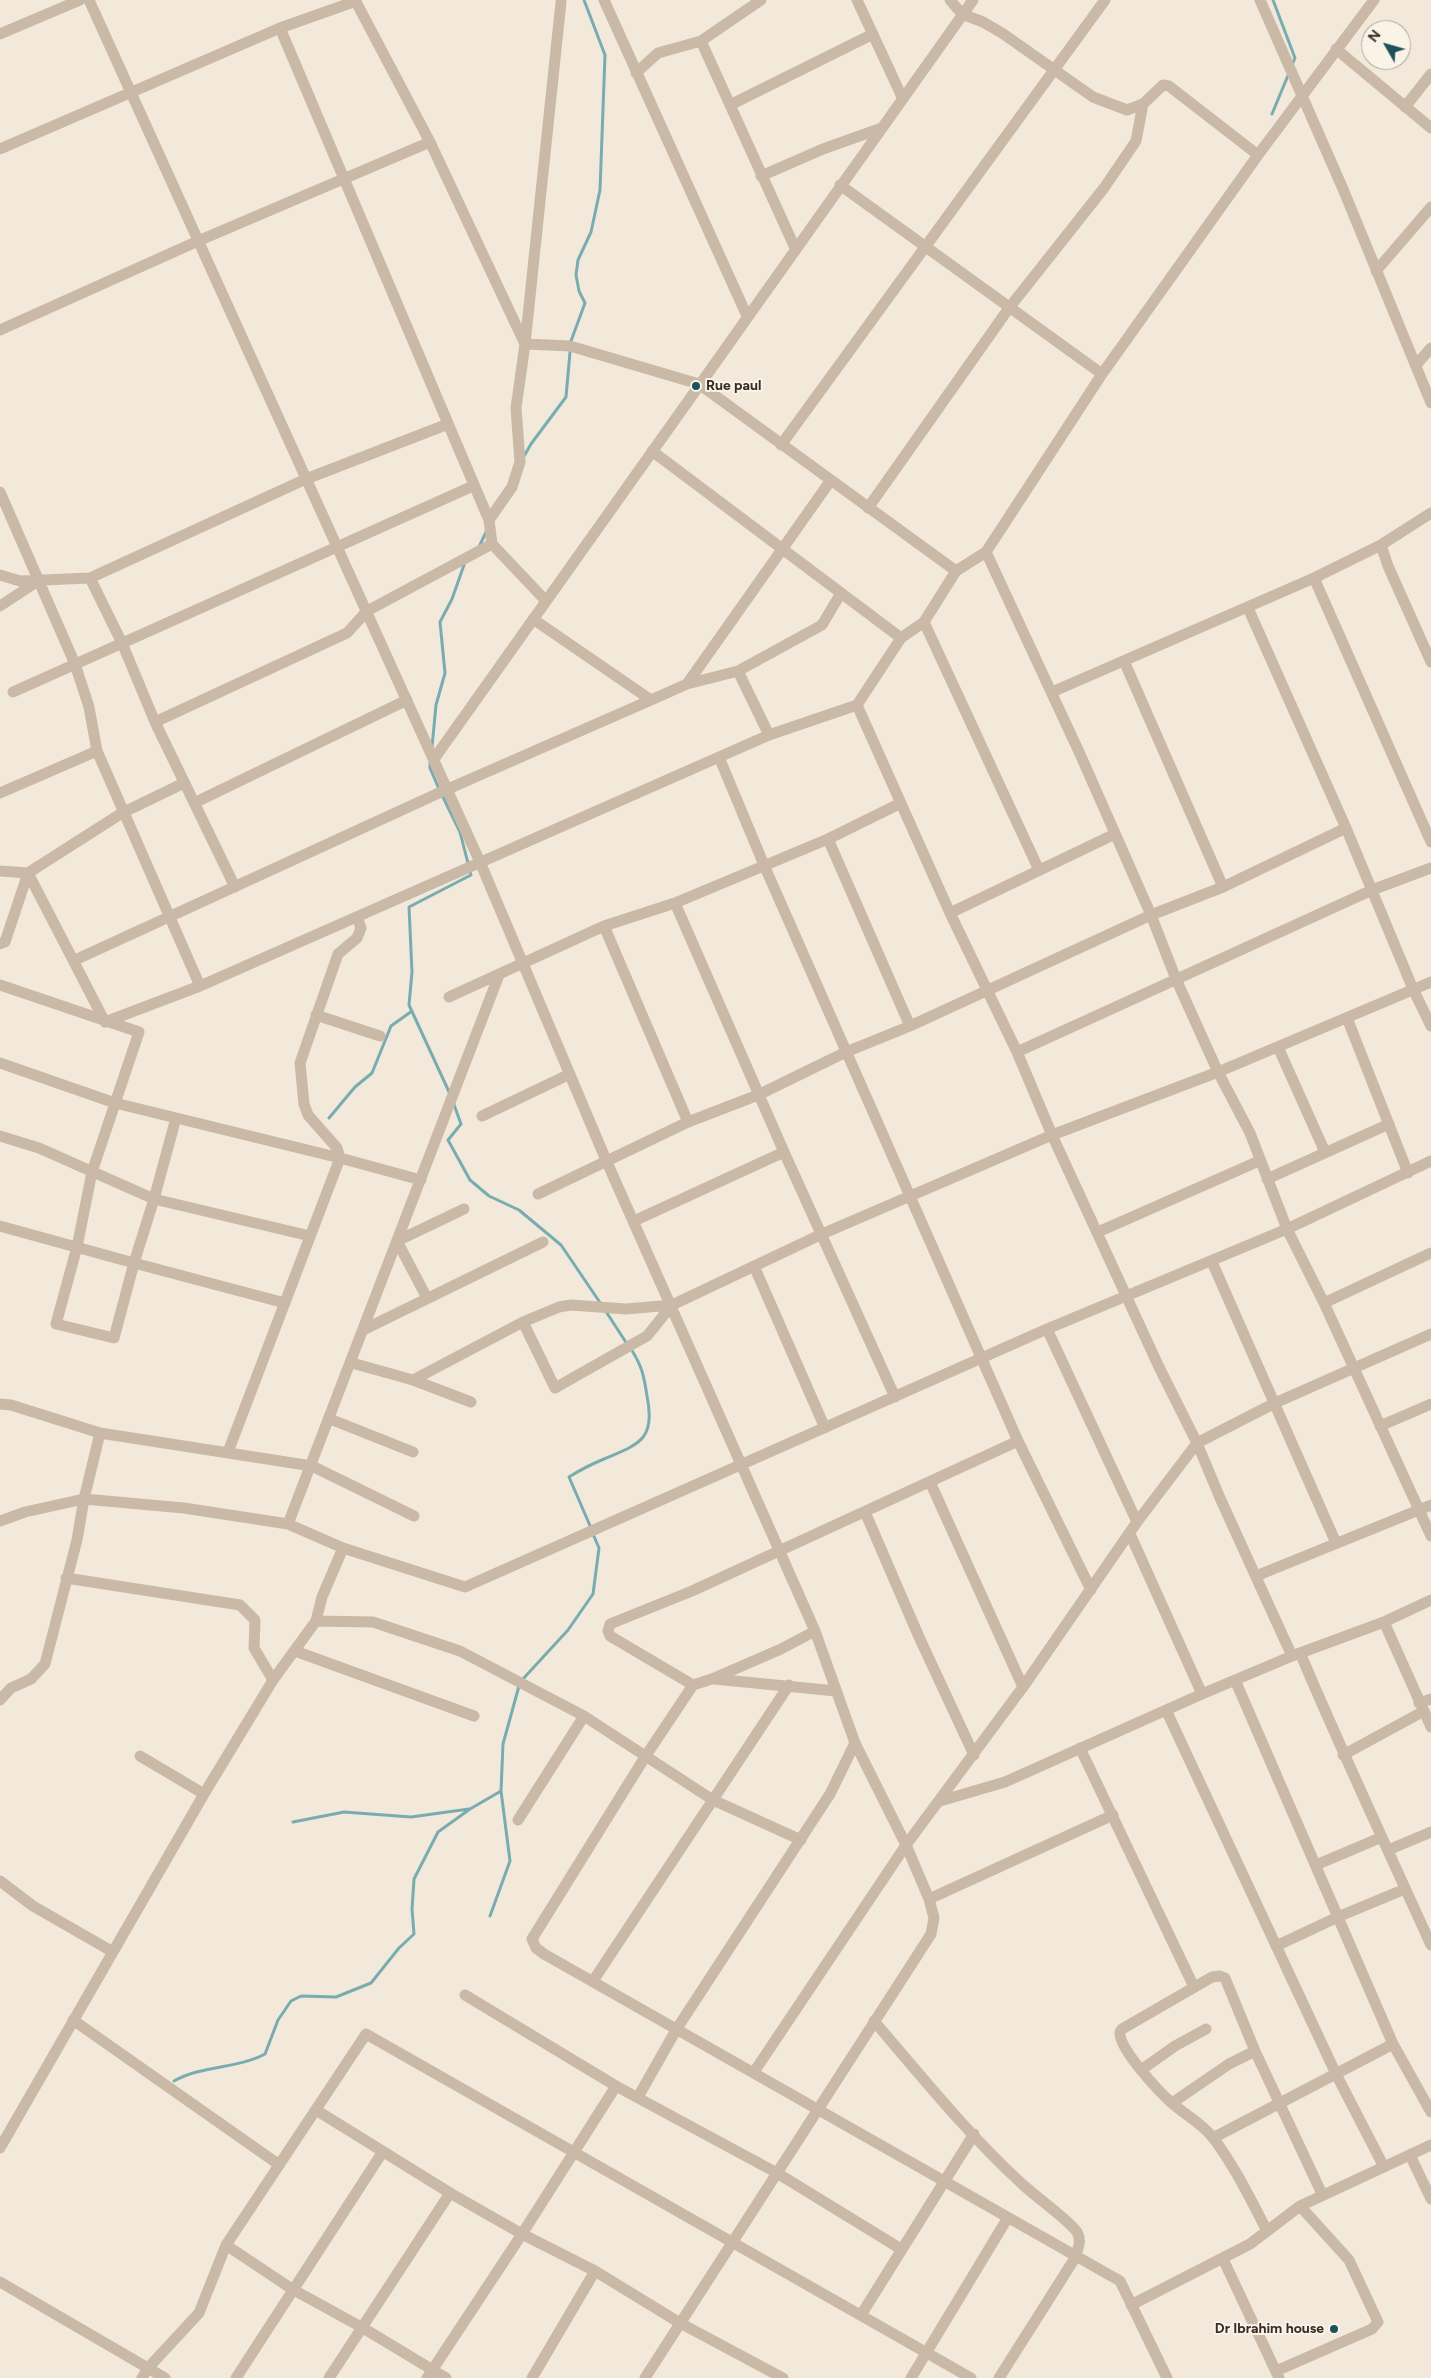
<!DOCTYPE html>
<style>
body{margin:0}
#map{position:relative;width:1431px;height:2378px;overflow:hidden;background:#f3e9db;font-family:Figtree,sans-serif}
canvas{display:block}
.north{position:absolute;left:1361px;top:20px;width:50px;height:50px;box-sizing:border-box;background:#faf3e8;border:1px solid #aca49b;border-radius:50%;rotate:308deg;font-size:14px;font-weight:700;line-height:20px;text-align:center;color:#372d28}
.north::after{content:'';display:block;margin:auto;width:18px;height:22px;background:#1c535a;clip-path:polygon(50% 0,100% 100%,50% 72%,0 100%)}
</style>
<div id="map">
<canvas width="1431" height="2378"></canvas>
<div class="north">N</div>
</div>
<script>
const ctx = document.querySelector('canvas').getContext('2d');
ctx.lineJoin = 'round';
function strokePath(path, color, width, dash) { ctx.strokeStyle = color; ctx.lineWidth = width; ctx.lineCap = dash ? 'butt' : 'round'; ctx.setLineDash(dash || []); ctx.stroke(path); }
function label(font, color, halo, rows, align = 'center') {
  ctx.font = font + ' Figtree,sans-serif'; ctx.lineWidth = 4; ctx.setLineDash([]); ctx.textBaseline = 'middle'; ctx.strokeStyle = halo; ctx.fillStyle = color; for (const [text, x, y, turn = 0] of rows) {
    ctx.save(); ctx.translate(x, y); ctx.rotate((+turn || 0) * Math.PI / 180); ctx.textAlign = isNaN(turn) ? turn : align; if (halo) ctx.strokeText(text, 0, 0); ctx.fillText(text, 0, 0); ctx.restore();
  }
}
strokePath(new Path2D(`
 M1273,0L1295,58L1292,65
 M1272,114L1289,73
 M523,458L531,444L566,397L571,341L585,303L579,291L576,275L578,260L591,232L600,190L605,55L584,0
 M479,547L487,530
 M432,747L436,705L445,673L440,622L452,599L464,565
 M430,763V768L439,789
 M442,795L460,832L471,875L409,907L412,972L409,1005L450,1094
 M453,1102L461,1124L448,1140L470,1180L489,1196L519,1210L561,1245L601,1304
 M329,1118L355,1087L372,1073L391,1026L412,1011
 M605,1310L627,1344
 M591,1528L569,1477C580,1470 592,1464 604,1459C639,1444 656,1440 647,1396C644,1376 642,1366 631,1349
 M522,1680L568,1630L593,1594L599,1548L593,1534
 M293,1822L344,1812L411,1817L469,1809
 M490,1916L510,1861L501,1791
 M174,2081C202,2065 237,2069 265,2054L278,2020L291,2001L301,1996L336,1997L371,1983L399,1948L414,1934L412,1909L414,1879L438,1832L470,1809L501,1791L503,1744L519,1686`), '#79acb1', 3);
strokePath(new Path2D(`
 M89,0L480,862L606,1160L815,1631L855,1743L906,1845L929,1899L934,1918L931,1934L645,2378
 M355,0L430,142L525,344L570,346L699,384L956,571
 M604,0L747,316
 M857,0L902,97
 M950,0L962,14L983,22L1002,33L1093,97L1127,110L1143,104L1163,85L1169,86L1258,155
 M1260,0L1343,189L1431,403
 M280,28L489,520L492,544L546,601
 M0,34L80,0
 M701,41L795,248
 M1336,49L1431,128
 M636,73L658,53L701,41L761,0
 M730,105L873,34
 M1405,107L1431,74
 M0,149L280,28L356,1
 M761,176L823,149L879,129
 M840,185L1102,374
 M1376,271L1431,207
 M0,330L198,241L430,142
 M1416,365L1431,348
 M781,445L1105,0
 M652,451L901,638
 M0,492L75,664L89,707L97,751L200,986
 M868,508L1009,308L1104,188L1136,141L1143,104
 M489,520L512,487L520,462L516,408L525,344L561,2
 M1381,545L1388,566L1431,662
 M986,552L1080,754L1151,915L1176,979L1218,1072L1250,1133L1287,1229L1324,1303L1431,1536
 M0,575L20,581L90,578L306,479L448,424
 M90,578L122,643L155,722L235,887
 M1314,578L1431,842
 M0,606L38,581
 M1248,608L1346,828L1413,989L1431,1026
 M533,619L651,700
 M924,622L1039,870
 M1124,661L1223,887
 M738,671L769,735
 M687,684L831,480
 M13,692L473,486
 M1052,692L1314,578L1381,545L1431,513
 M857,705L950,913L1017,1052L1052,1135L1159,1367L1197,1443L1220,1498L1292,1656
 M155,722L347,633L367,611L492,544
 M719,757L764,865L1018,1441L1091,1590
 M434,759L973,0
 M0,793L97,751
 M194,803L407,700
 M828,839L910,1026
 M0,871L28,873L122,813L184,783
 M28,873L105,1022L200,986L769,735L857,705L901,638L924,622L956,571L986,552L1102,374L1258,155L1374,0
 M675,903L784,1152L895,1397
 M950,913L1115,834
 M604,926L688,1122
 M0,944L5,942L28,873
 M75,960L441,792L651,700L687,684L738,671L822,625L841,593
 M0,985L139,1032L92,1172L77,1247L56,1324L114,1338L134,1263L0,1226
 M449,997L604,926L675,903L828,839L901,803
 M316,1015L380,1036
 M1347,1018L1408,1173
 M1278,1047L1325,1152
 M1017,1052L1372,890L1431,868
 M0,1063L115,1103L340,1158L421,1180
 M482,1116L570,1074
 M176,1118L154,1199L310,1236
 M0,1136L39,1148L154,1199L134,1263L285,1303
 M1267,1179L1389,1124
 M538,1194L688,1122L758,1095L846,1052L910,1026L1151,915L1223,887L1346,828
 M634,1221L784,1152
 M1098,1232L1259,1161
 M1212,1262L1336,1543
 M754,1266L825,1428
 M427,1298L397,1241L464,1209
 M1324,1303L1431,1253
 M523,1322L555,1388L647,1336L672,1305
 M365,1329L543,1242
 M1047,1329L1137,1522
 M352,1363L413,1380L471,1402
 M413,1380L523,1322L559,1307L571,1305L626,1309L672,1305L822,1234L1052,1135L1218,1072L1431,982
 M0,1404L11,1405L100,1433L312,1466L414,1516
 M330,1419L413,1452
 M1380,1426L1431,1404
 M228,1452L340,1158L337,1148L308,1115L304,1104L300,1063L338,954L357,938L361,928L357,917
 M930,1482L1023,1687
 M865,1512L919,1637L974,1755
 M0,1521L25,1512L84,1499L184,1508L288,1524L343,1548L465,1587L1047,1329L1287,1229L1431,1161
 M288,1524L499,975
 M1130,1534L1202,1694
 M1256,1576L1431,1505
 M66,1578L240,1605L255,1620L254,1648L273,1680
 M316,1621L373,1622L460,1651L584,1716L713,1800L801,1840
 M1384,1622L1431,1727
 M815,1631L781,1649L712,1679L693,1685L645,1757L532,1939L536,1948L544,1954L1120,2281L1167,2378
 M295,1651L474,1716
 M1301,1655C1342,1752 1387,1848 1431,1945
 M714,1679L836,1691
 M1235,1680L1393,2044L1431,2112
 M693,1685L610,1636L608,1631L610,1624L692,1591L1018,1441
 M0,1700L11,1688L31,1679L45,1664L77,1540L84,1499L100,1433
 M1419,1703L1431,1699
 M1166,1710L1336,2074L1384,2167
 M1080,1748L1194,1987
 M1343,1755L1424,1711
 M140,1756L204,1794
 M940,1801L1005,1782L1202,1694L1292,1656L1384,1622L1431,1600
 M518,1820L584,1716
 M1388,1850L1431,1832
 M1316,1865L1382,1837
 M0,1881L33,1906L113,1952
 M929,1899L1113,1815
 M1276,1946L1340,1916L1405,1889
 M593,1981L789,1685
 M465,1995L616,2086L777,2173L901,2249
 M73,2020L278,2164
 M874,2021C921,2076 967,2133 1020,2182C1033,2195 1068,2219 1077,2232C1082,2241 1078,2248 1075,2258L999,2378
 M1141,2070L1175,2046L1206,2029
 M754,2072L906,1845L1023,1687L1137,1522L1197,1443L1275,1403L1431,1334
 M638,2097L676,2030L830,1794L855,1743
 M1172,2103L1229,2064L1255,2051
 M316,2110L450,2193L522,2234L595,2271L680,2323L783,2378
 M1213,2138L1393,2044
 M0,2148L204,1794L273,1680L316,1621L322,1597L343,1548
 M1410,2155L1431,2199
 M1267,2231C1251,2200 1235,2167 1214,2139C1203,2124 1187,2116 1173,2104C1160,2093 1118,2048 1120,2032L1122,2029L1212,1977L1220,1976L1225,1978L1255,2051L1322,2194
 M226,2245L292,2289L363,2328L446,2378
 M1223,2259L1279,2378
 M0,2282L165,2378
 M1131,2305L1250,2244L1300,2206L1431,2145
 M861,2315L974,2134
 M1276,2371L1372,2329L1378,2322L1349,2260L1300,2206
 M142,2378L148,2368L199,2313L226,2245L366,2034L971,2378
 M236,2378L382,2153
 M329,2378L450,2193
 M427,2378L522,2234L616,2086
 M532,2378L595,2271
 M911,2378L1007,2219`), '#cbb9a7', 11);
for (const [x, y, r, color] of [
 [696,386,5,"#1c535a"],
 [1334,2329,5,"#1c535a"]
]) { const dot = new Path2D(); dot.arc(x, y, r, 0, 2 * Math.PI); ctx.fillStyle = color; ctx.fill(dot); strokePath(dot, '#faf3e8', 2); }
label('bold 14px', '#372d28', '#faf3e8', [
 ["Rue paul",706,386],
 ["Dr Ibrahim house",1324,2329,"right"]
], 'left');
</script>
